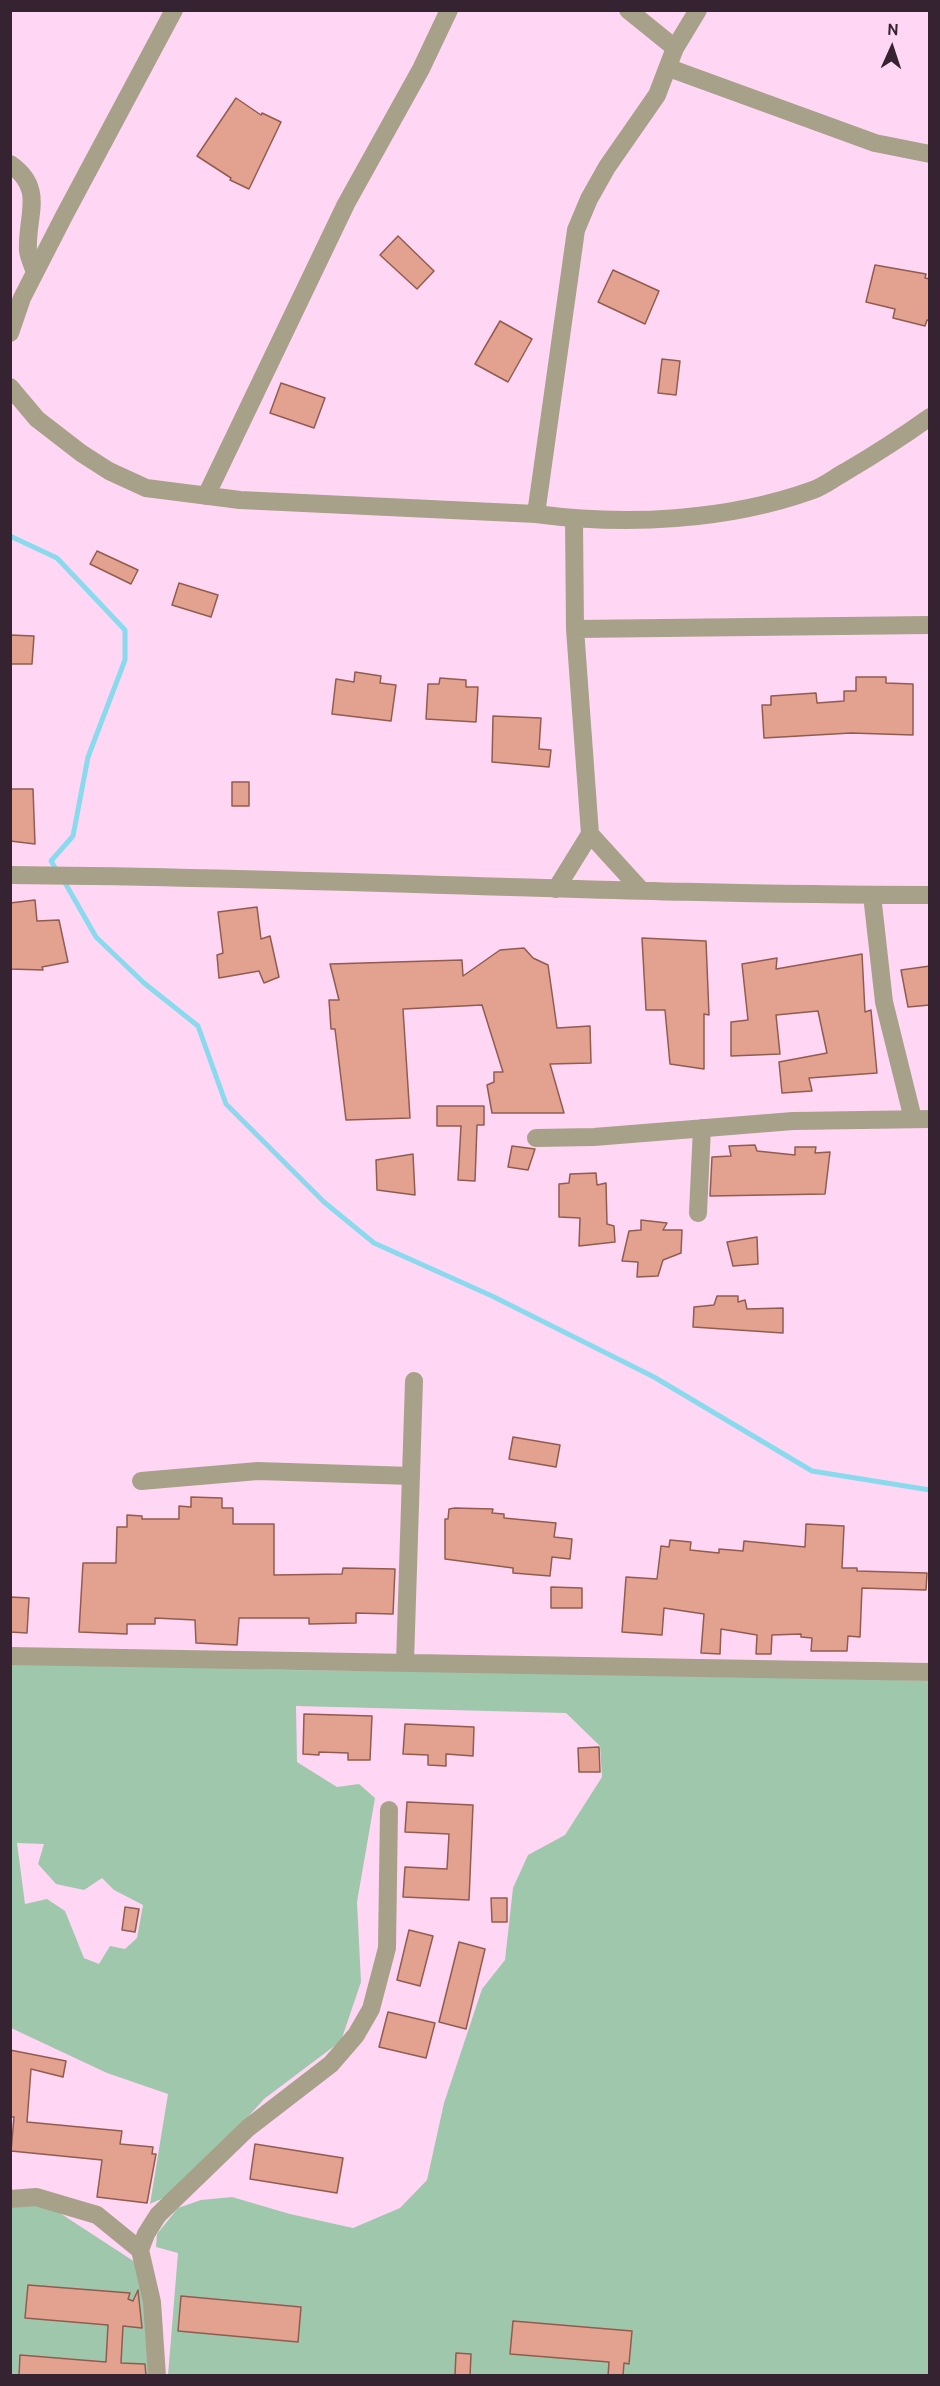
<!DOCTYPE html>
<style>
body{margin:0}
#map{position:relative;width:940px;height:2386px;overflow:hidden;background:#ffd7f5;font-family:Cabin,sans-serif}
canvas{display:block}
.frame{position:absolute;inset:0;border:12px solid #352331;pointer-events:none}
.north{position:absolute;left:862px;top:18px;width:60px;height:60px;-webkit-text-stroke:4px #ffd7f5;paint-order:stroke;rotate:3deg;font-size:16px;font-weight:700;line-height:24px;text-align:center;color:#352331}
.north::after{content:'';display:block;margin:auto;width:21px;height:27px;background:#352331;clip-path:polygon(50% 0,100% 100%,50% 72%,0 100%)}
</style>
<div id="map">
<canvas width="940" height="2386"></canvas>
<div class="frame"></div>
<div class="north">N</div>
</div>
<script>
const ctx = document.querySelector('canvas').getContext('2d');
ctx.lineJoin = 'round';
function paint(path, color) { ctx.fillStyle = color; ctx.fill(path, 'evenodd'); }
function strokePath(path, color, width, dash) { ctx.strokeStyle = color; ctx.lineWidth = width; ctx.lineCap = dash ? 'butt' : 'round'; ctx.setLineDash(dash || []); ctx.stroke(path); }
paint(new Path2D(`
 M11,1660L285,1670L669,1673L929,1681V2375H168L178,2253L156,2247L157,2234L178,2208L201,2200L232,2197L290,2214L353,2228L400,2208L427,2180L444,2103L482,1989L505,1960L513,1888L528,1855L565,1835L602,1777L600,1746L566,1713L296,1706L297,1762L337,1787L359,1784L375,1798L357,1902L361,1982L341,2041L264,2099L183,2189L150,2204L168,2094L107,2073L11,2028ZM17,1843L44,1844L38,1864L56,1884L84,1890L102,1878L114,1890L143,1905L137,1938L125,1949L110,1946L99,1964L84,1958L65,1911L47,1899L25,1904Z
 M11,2203L46,2204L138,2264L146,2286L149,2375L11,2376Z`), '#9fc7ac');
strokePath(new Path2D(`
 M10,536L57,558L125,630V660L88,757L73,836L51,861L57,871
 M64,881L96,937L144,983L198,1026L226,1104L324,1202L374,1243L492,1296L654,1377L812,1471L930,1490`), '#8adaed', 5);
const building = new Path2D(`
 M236,98L261,115L262,113L281,122L249,189L230,180L231,178L197,156Z
 M398,236L434,271L417,289L380,255Z
 M875,265L926,274L925,278L930,279V321L927,320L925,326L893,318L895,309L866,302Z
 M613,270L659,291L645,324L598,302Z
 M500,321L532,339L508,382L475,364Z
 M662,359L680,361L676,395L658,393Z
 M281,383L325,398L314,428L270,413Z
 M97,551L138,570L131,584L90,564Z
 M179,583L218,595L211,617L172,605Z
 M10,635L34,636L32,664H10Z
 M355,672L381,676L380,683L396,685L391,721L332,714L336,679L354,682Z
 M856,677H886V683L913,684V735L851,733L764,738L762,705H771V696L816,693L817,703L844,701V691H856Z
 M440,678L466,680V687H478L476,722L426,719L428,684H439Z
 M493,716L541,718L539,749L551,750L549,767L492,762Z
 M232,782H249V806H232Z
 M10,789H33L35,844L10,841Z
 M35,900L37,921L59,920L68,962L42,967L43,970L10,969V903Z
 M257,907L261,939L270,936L279,977L264,983L259,971L219,978L217,955L223,953L218,912Z
 M642,938L706,941L709,1015L704,1014V1069L670,1064L665,1010H646Z
 M524,948L533,958L548,965L557,1028L590,1026L591,1063L550,1064L564,1113H492L487,1085L494,1082V1072H503L482,1005L403,1009L410,1118L346,1120L335,1029H331L329,1000H339L330,964L462,960L463,976L500,950Z
 M862,954L865,1012L871,1010L877,1073L809,1078L812,1091L782,1093L779,1062L827,1053L818,1011L776,1015L780,1054L731,1056V1022L748,1020L742,964L777,958L776,969Z
 M930,966V1005L908,1007L901,970Z
 M437,1106H484V1125H477L475,1181L458,1180L461,1126H437Z
 M755,1145L757,1151L795,1155V1147H816L815,1153L830,1152L825,1194L710,1196L712,1157L731,1156L729,1146Z
 M512,1146L535,1149L528,1170L508,1167Z
 M413,1154L415,1195L377,1190L376,1160Z
 M596,1173L597,1185L606,1183L607,1224L614,1226L615,1242L579,1246L580,1218L559,1217V1184L569,1183L570,1174Z
 M641,1220L667,1223L663,1230H682L681,1253L663,1260L658,1276L637,1277L638,1262L622,1261L629,1231L641,1230Z
 M757,1237L758,1264L733,1266L727,1242Z
 M717,1296H738V1302L745,1300L747,1309L783,1308V1333L693,1327L694,1307L714,1305Z
 M513,1437L560,1445L556,1467L509,1459Z
 M191,1497L222,1498V1508H233V1524H274V1575L342,1574L343,1568L395,1569L393,1614L356,1613V1623L309,1624V1618H239L237,1645L196,1643L195,1620L155,1618V1624H127V1634L79,1632L83,1563H116L117,1527H127V1515L142,1516V1519H179V1506L191,1507Z
 M455,1508L493,1509L492,1513L504,1514V1518L556,1523L554,1537L572,1539L570,1559L552,1557L550,1576L513,1573V1568L445,1559V1519H448L449,1509Z
 M806,1524L844,1526L842,1568H857V1571L927,1573L926,1590L862,1588L860,1637L848,1636L847,1651H811L812,1638L801,1637V1634L772,1635L771,1654H756L757,1635L721,1629L720,1654L701,1653L704,1614L664,1608L662,1635L622,1632L626,1577L657,1579L661,1546L669,1547L670,1540L691,1542L690,1550L719,1553V1549L743,1551L744,1541L805,1547Z
 M551,1587L582,1588V1608H551Z
 M10,1597L29,1598L27,1633L10,1632Z
 M304,1714L372,1716L370,1760H348V1753L319,1752V1755L303,1754Z
 M405,1724L474,1727L473,1756L446,1754V1766L428,1765V1755L403,1754Z
 M599,1747L600,1772H579L578,1748Z
 M407,1802L473,1805L469,1900L403,1897L405,1867L447,1869L449,1834L405,1832Z
 M491,1898H507V1922H492Z
 M125,1907L139,1909L135,1932L122,1930Z
 M409,1930L433,1936L420,1986L397,1980Z
 M459,1942L485,1949L466,2029L439,2022Z
 M388,2012L435,2023L426,2058L379,2047Z
 M10,2050L66,2061L63,2077L31,2069L27,2122L122,2131L120,2144L153,2147L152,2154H156L147,2203L97,2197L102,2160L11,2151L14,2117H10Z
 M255,2144L343,2158L337,2193L250,2179Z
 M28,2285L130,2293L128,2299L133,2301L138,2290L142,2328L123,2326L121,2363L145,2364L146,2376H19L20,2355L106,2362L108,2325L25,2318Z
 M181,2296L301,2307L298,2342L178,2331Z
 M513,2321L632,2331L629,2364L624,2363L623,2376H608L609,2362L510,2354Z
 M456,2353L471,2354L470,2376L455,2375Z`);
paint(building, '#e3a190');
strokePath(building, '#915c4f', 1.5);
strokePath(new Path2D(`
 M628,10L675,48
 M669,68L875,143L930,154
 M10,164C46,189 26,215 28,251C29,258 33,266 35,273
 M10,333L22,298L64,216L174,10
 M10,387L37,419L81,453L109,471L146,488L240,500L536,514C625,526 727,521 813,490C824,486 834,478 845,472C874,455 902,437 930,417
 M206,496L346,204L421,69L449,10
 M536,514L576,230L589,199L607,167L657,95L675,48L698,10
 M575,629L930,625
 M590,834L641,890
 M10,875C317,877 623,895 930,895
 M556,889L590,834L575,629L574,519
 M872,895L884,1002L913,1119
 M536,1138L594,1137L793,1121L930,1119
 M698,1213L702,1128
 M141,1481L258,1471L411,1476
 M10,1656L930,1672
 M405,1662L414,1381
 M10,2199L36,2197L97,2215L140,2250
 M157,2376L152,2302L140,2250L146,2234L158,2215L248,2128L331,2064L356,2035L371,2009L387,1948L389,1810`), '#a7a18a', 18);
</script>
